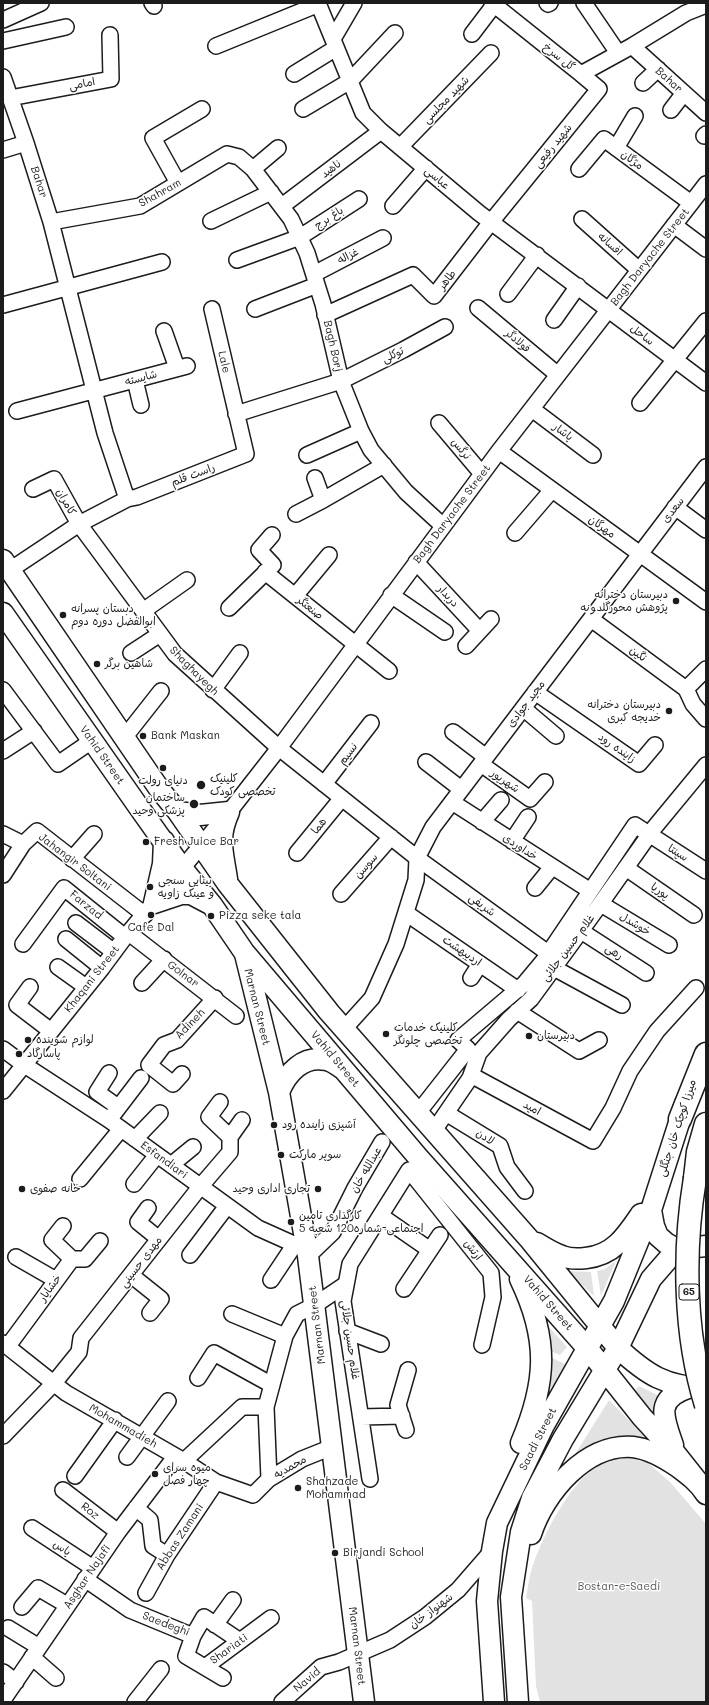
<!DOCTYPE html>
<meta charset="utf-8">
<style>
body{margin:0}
#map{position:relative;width:709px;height:1705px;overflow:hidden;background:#fff;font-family:Mali,sans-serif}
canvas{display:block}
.frame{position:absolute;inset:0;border:4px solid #1c1c1c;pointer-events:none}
</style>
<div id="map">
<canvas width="709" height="1705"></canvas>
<div class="frame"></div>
</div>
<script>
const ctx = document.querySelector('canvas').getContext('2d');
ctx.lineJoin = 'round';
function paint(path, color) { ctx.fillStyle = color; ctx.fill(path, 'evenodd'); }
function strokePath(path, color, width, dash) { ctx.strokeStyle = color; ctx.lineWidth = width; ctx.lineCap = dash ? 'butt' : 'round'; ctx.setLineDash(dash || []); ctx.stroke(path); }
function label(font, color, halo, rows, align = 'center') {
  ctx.font = font + ' Mali,"Playpen Sans Arabic",sans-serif'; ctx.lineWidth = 3; ctx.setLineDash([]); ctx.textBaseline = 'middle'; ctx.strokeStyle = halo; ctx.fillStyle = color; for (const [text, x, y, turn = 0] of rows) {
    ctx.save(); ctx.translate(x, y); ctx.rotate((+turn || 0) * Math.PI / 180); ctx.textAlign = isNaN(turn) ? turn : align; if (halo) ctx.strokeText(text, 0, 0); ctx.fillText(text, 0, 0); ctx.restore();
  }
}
paint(new Path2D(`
 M616,1261L601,1296L597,1271L605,1269Z
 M567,1271L591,1272L594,1296Z
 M538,1315L567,1347L560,1355L548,1350Z
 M548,1356L565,1364L571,1369L545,1410Z
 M639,1386L661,1397L657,1418L634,1392Z
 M609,1400L655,1447L602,1443L586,1448L569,1464Z
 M630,1458L648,1463L670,1482L706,1524V1702H540L536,1686L532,1601L526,1598C528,1588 529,1577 532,1568C543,1534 573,1476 606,1460C612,1456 623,1458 630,1458Z`), '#e2e2e2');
const minor = new Path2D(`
 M152,3L154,6
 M318,3L363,113L381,131L479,213L706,383
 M492,3L581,74L632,46L686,13L706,5
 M547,3L548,4L550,3
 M584,3L618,53
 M3,20L41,3
 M472,34L494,5
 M333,39L354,3
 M3,41L66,27
 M216,46L319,4
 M632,46L706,113
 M294,74L336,48
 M3,77L26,143L51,222L105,433L127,499
 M643,83L658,69
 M10,98L111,79L110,35
 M303,109L350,81L395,33
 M671,110L684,93
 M704,136L706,134
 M400,147L491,53
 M616,148L635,116
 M3,150L26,143
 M253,169L278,148
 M579,169L604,139L691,203
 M178,183L153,138L202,109
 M282,206L381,131
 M393,206L426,168
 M582,219L639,270
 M211,221L271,192
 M51,222L140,206L227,154L239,157L253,169L291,219L307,253L323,304L341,381L361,431L371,450L406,492L443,526
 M674,225L706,249
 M237,260L300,237L359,199
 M314,274L383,238
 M508,294L537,255
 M3,305L162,262
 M478,308L558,375
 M255,309L317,285
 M325,315L413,275L434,296L491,222L599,89L581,74
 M554,320L578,286
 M164,331L177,368
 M135,380L141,405
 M640,403L706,321
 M532,409L593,455
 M17,411L187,366
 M236,414L341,381L403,350L445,327
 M439,423L482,474
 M499,451L706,602
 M307,455L361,431
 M315,478L323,500L384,465
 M33,489L54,479L79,524L175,654L279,748L417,858L548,953
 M675,507L706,530
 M296,514L323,500
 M515,533L552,490
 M416,562L480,631
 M10,570L79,524L127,499L137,497L246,454L212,309
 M265,572L389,671
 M391,595L445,632
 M295,596L329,555
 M229,608L273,565L259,550L272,535
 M143,611L187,580
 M591,619L686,689L693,704L706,719
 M466,646L491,619
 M131,653L160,634
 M686,689L706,669
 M3,690L58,764L93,740
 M213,690L240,653
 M535,692L639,764L655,745
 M523,708L556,736
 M453,732L486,757
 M124,738L161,691
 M3,751L34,731
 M426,762L461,789
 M481,764L530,799L545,782
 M324,784L371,723
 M452,802L589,890
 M482,822L501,800
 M3,834L23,844L37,831L145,915
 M512,841L528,817
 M297,853L342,798
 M72,859L94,834
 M626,868L694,915
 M3,875L23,844
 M535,888L552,867
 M341,894L391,837
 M601,904L669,945
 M406,913L518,990
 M76,923L114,952
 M581,931L646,973
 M129,933L236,1016
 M66,939L102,968
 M23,944L64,888L125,937
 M58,967L86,987
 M554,968L622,1005
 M471,978L480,964
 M142,983L164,959
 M30,987L17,1005L51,1031
 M517,1011L579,1051L599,1040
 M344,1029L372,998L396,944L416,880L417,858L433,827L706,467
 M3,1049L23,1064L109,1120L258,1228L307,1250
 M109,1073L97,1092L118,1107
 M182,1074L173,1084L149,1065L164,1045L177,1040L215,998
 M471,1075L593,1141L613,1108L630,1071L657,1031L696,988
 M3,1091L102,968L125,937L229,812L279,748L499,451L706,184
 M220,1102L209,1117L230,1137
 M446,1113L500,1146L507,1167L525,1191
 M417,1114L468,1049L458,1040L524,984L544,960L635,825L706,871
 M109,1120L141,1078
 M433,1132L470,1078L479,1053L509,1019L531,999L596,910L654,828L706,765
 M135,1139L160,1113
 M171,1165L193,1147
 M80,1179L121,1129
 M134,1184L157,1155
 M148,1208L138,1222L159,1239
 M381,1216L430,1250
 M63,1226L52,1240L72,1259
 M190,1255L227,1206
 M308,1256L333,1232L355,1188L382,1142
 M16,1257L56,1280
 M131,1275L161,1299L150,1313
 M271,1280L295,1244
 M404,1289L440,1235
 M232,1314L285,1336
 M347,1331L381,1344
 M3,1343L66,1393L184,1461L216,1482L253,1495L269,1479L302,1459L332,1447
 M8,1346L72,1259H85L100,1241
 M198,1378L214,1353L272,1385
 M361,1417L402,1416
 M406,1430L398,1405L408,1370
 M3,1436L54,1383L79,1352L81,1338L200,1187L230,1152V1137L242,1120
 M127,1457L168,1401
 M184,1461L242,1407H266
 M75,1476L115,1420
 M269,1479L266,1407L285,1336L297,1314L315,1305L346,1284
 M370,1479L343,1301L350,1264L409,1170L491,1273L493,1297L482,1345
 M63,1490L118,1532
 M136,1508L150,1520L153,1546L167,1555
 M32,1528L93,1568
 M85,1579L130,1610L193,1636L204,1617L240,1641
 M146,1593L167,1555L216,1482
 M22,1607L38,1588L67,1605
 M215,1625L233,1600
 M8,1628L39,1647
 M193,1636L186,1656L223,1678
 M32,1657L56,1678
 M205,1667L271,1618
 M3,1672L16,1682
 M3,1700L118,1532L175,1457
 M135,1702L161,1669
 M282,1702L321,1667L339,1662L390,1640L425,1617L458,1590L492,1551`);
const major = new Path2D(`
 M3,560L160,790L178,812L227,883L329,1012L530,1240L618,1348C647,1375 666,1387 706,1388
 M3,613L138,806L182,868L212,905L244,952L417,1156L588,1349L642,1417L675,1453L698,1482
 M178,812L200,815L229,812C217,839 223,851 227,879
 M154,903L181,894H191L210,904
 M154,903L163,864L164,841
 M245,954L279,1092L308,1256L364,1702
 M279,1092C287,1073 303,1055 326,1060C332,1061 338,1066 343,1069
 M651,1210L654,1226L658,1236L666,1243L677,1249L706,1246
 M537,1243C545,1248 553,1253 562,1256C569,1259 578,1259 586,1258C614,1255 626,1236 641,1214
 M520,1279C549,1339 547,1382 521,1443
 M673,1445C664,1419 654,1399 688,1388
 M531,1534C544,1493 586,1443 633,1447C650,1449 665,1458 678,1467C690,1476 698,1482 706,1494
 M494,1702L487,1601L492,1551L497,1523L544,1425L614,1301L651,1210L685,1104
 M518,1702L511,1597L521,1532L532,1498L563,1439L618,1348L651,1279L677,1249`);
const highway = new Path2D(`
 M680,1119L706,1054
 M695,1178L698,1152L706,1124`);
strokePath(minor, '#1c1c1c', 18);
strokePath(major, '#1c1c1c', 23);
strokePath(highway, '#1c1c1c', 25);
strokePath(minor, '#fff', 15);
strokePath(major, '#fff', 20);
strokePath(highway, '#fff', 22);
const highwayBridge = new Path2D(`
 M695,1178C683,1251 684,1334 706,1405`);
strokePath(highwayBridge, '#1c1c1c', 25, []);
strokePath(highwayBridge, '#fff', 22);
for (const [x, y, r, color] of [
 [676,601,4,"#1c1c1c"],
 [63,615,4,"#1c1c1c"],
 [97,664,4,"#1c1c1c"],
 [669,711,4,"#1c1c1c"],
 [143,736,4,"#1c1c1c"],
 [163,768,4,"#1c1c1c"],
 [201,785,5,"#1c1c1c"],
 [194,804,5,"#1c1c1c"],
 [146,842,4,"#1c1c1c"],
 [150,887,4,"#1c1c1c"],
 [151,915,4,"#1c1c1c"],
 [211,916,4,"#1c1c1c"],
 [386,1034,4,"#1c1c1c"],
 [529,1036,4,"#1c1c1c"],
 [28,1040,4,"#1c1c1c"],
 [19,1054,4,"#1c1c1c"],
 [274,1125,4,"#1c1c1c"],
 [281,1155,4,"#1c1c1c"],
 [22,1189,4,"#1c1c1c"],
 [318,1189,4,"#1c1c1c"],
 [291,1222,4,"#1c1c1c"],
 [155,1474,4,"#1c1c1c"],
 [298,1488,4,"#1c1c1c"],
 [335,1553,4,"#1c1c1c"]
]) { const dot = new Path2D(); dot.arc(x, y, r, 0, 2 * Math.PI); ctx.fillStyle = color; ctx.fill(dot); strokePath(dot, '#fff', 1.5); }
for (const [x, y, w] of [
 [689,1292,20]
]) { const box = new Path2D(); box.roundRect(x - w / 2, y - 8, w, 16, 3); ctx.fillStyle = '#fff'; ctx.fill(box); strokePath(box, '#1c1c1c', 1); }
label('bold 10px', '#1c1c1c', null, [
 ["65",689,1292]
]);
label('11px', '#1c1c1c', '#fff', [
 ["گل سرخ",559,57,39],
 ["Bahar",669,80,42],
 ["امامی",82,84,-11],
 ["شهید مجلسی",446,100,-46],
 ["شهید رفیعی",553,146,-51],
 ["مژگان",632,160,36],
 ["ناهید",331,169,-37],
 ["عباسی",437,178,40],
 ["Bahar",39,182,72],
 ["Shahram",160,193,-29],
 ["باغ برج",329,218,-33],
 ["افسانه",610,244,42],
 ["غزاله",348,256,-27],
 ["Bagh Daryache Street",650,257,-52],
 ["طاهر",447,280,-52],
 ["ساحل",642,335,37],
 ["فولادگر",518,341,40],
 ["Bagh Borj",333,346,77],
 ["توکلی",393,355,-26],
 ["Lale",224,362,77],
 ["شایسته",141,378,-15],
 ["یاشار",563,432,37],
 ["نرگس",461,449,50],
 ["راست قلم",193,475,-21],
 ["کامران",66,502,61],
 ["سعدی",673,510,-52],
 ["Bagh Daryache Street",452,514,-53],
 ["مهرگان",602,527,36],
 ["دربدار",448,596,47],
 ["صنعتگر",310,608,39],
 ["نگین",638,654,36],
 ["Shaghayegh",194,671,45],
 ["مجید جوادی",526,704,-53],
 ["زاینده رود",617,748,35],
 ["نسیم",348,754,-53],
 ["Vahid Street",102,755,55],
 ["شهریور",505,781,35],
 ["هما",319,826,-51],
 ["خداوردی",520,847,33],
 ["سپنتا",678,853,32],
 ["Jahangir Soltani",75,862,37],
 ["سوسن",366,866,-49],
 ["پوریا",660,891,34],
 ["Farzad",86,905,39],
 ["شریفی",482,905,36],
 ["خوشدل",635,924,31],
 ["غلام حسین جلائی",568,948,-53],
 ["اردیبهشت",462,951,34],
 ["رهی",614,952,33],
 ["Golnar",183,974,37],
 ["Khaqani Street",92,979,-52],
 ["Marnan Street",257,1007,76],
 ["Adineh",190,1024,-46],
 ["Vahid Street",335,1059,50],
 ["امید",532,1108,28],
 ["میرزا کوچک خان جنگلی",677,1128,-72],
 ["لادن",485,1137,32],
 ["Esfandiari",164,1160,36],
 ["عبدالله خان",366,1170,-60],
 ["ارتش",473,1250,52],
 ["مهدی حسینی",141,1262,-52],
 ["خشایار",50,1288,-54],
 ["Vahid Street",548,1303,49],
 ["Marnan Street",317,1325,-97],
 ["غلام حسین جلائی",350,1340,82],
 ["Mohammadieh",123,1426,30],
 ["Saadi Street",538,1439,-63],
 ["محمدیه",290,1467,-29],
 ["Roz",90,1511,38],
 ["Abbas Zamani",180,1537,-57],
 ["یاس",62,1548,33],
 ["Asghar Najafi",87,1577,-56],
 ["شهنواز خان",431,1611,-37],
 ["Saedeghi",166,1624,21],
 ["Marnan Street",357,1646,83],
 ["Shariati",229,1649,-36],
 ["Navid",307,1680,-40]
]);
label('11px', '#1c1c1c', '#fff', [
 ["دبیرستان دخترانه",668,595,"right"],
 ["پژوهش محورگلدونه",668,608,"right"],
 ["دبستان پسرانه",71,609],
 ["ابوالفضل دوره دوم",71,622],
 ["شاهین برگر",105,664],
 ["دبیرستان دخترانه",661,705,"right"],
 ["خدیجه کبری",661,718,"right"],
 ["Bank Maskan",151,736],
 ["کلینیک",210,779],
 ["تخصصی کودک",210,792],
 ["دنیای رولت",163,781,"center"],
 ["ساختمان",185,798,"right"],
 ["پزشکی وحید",185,811,"right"],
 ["Fresh Juice Bar",154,842],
 ["بینایی سنجی",158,881],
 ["و عینک زاویه",158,894],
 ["Pizza seke tala",219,916],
 ["Cafe Dal",151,928,"center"],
 ["کلینیک خدمات",394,1028],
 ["تخصصی چلونگر",394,1041],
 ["دبیرستان",537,1036],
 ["لوازم شوینده",36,1040],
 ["پاسارگاد",27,1054],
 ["آشپزی زاینده رود",282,1125],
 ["سوپر مارکت",289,1155],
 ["خانه صفوی",30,1189],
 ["تجاری اداری وحید",310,1189,"right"],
 ["کارگذاری تامین",299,1216],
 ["اجتماعی-شماره120 شعبه 5",299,1229],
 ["میوه سرای",163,1468],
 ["چهار فصل",163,1481],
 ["Shahzade",306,1482],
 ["Mohammad",306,1495],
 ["Birjandi School",343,1553]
], 'left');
label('11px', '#575757', '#fff', [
 ["Bostan-e-Saedi",619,1587]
]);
</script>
